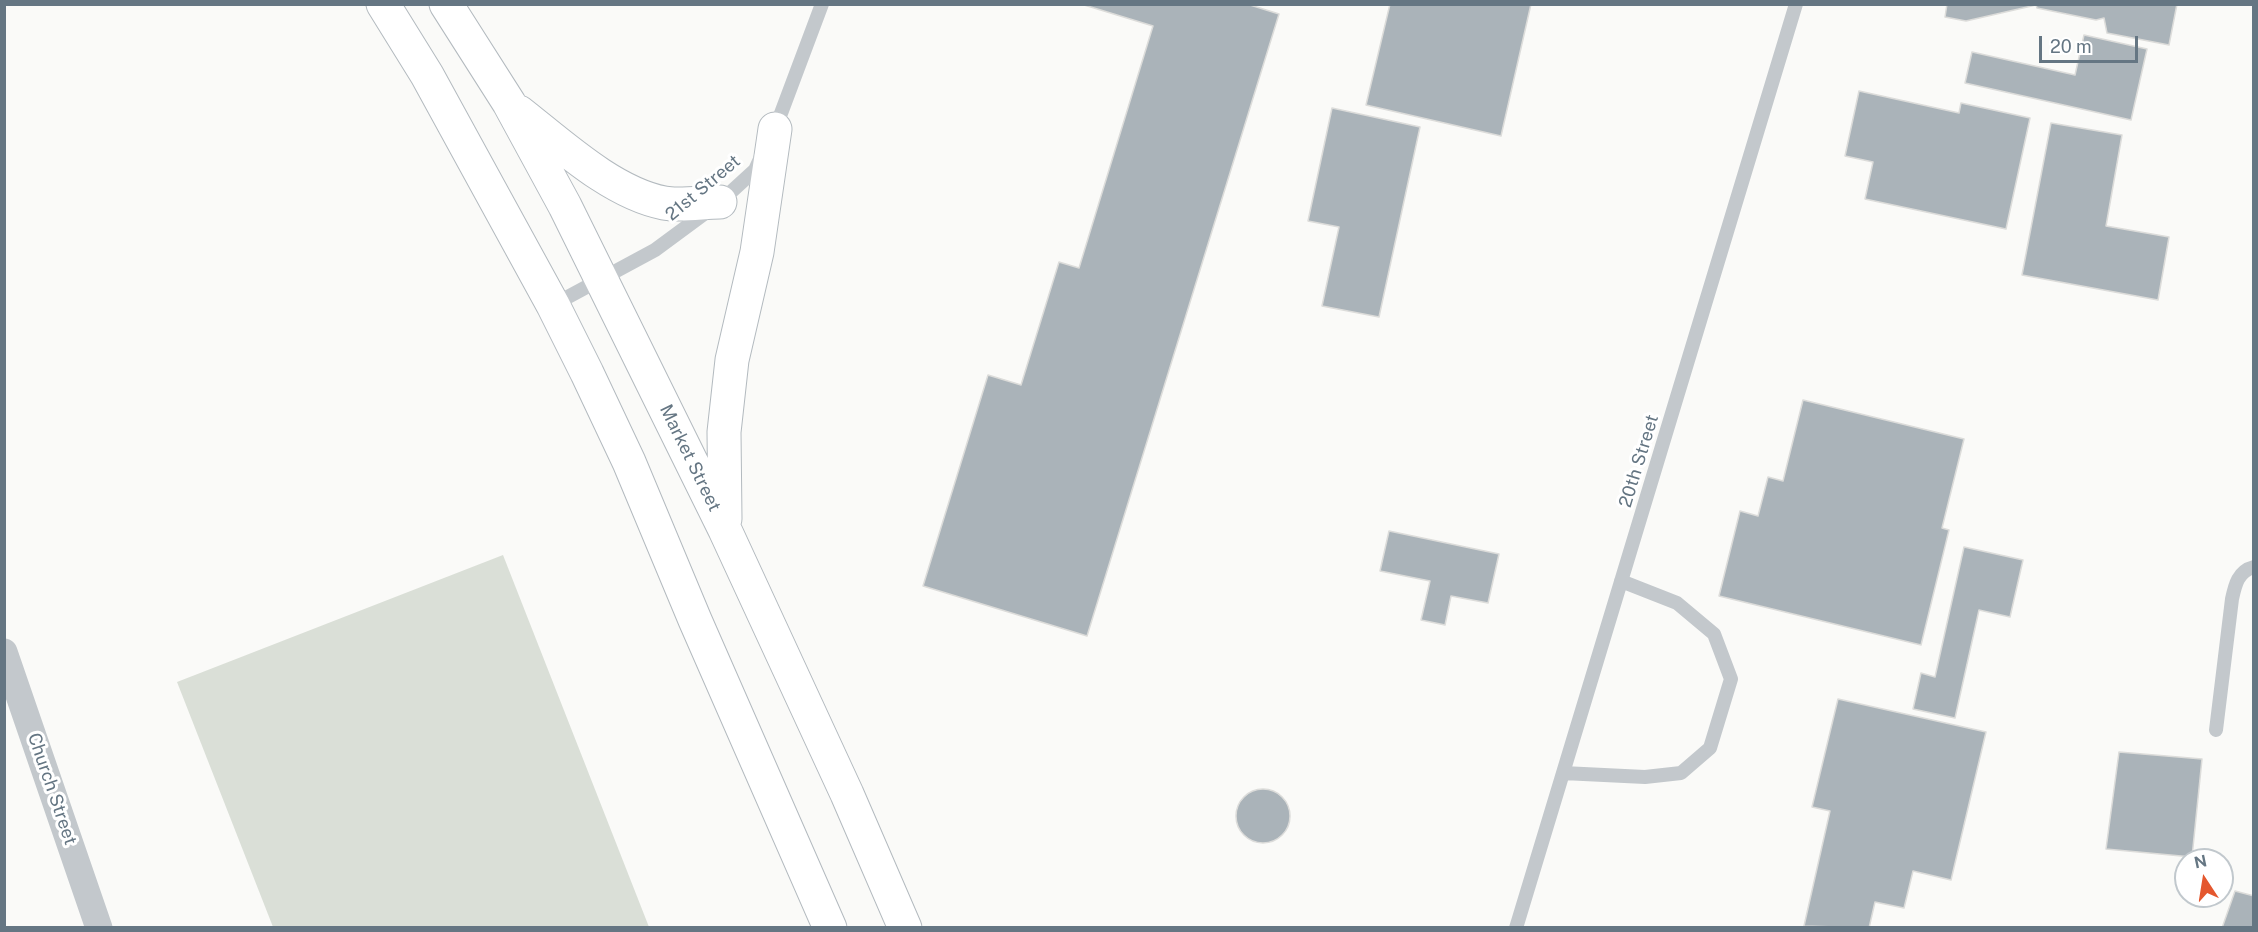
<!DOCTYPE html>
<style>
body{margin:0}
#map{position:relative;width:2258px;height:932px;overflow:hidden;background:#fafaf8;font-family:"Public Sans",sans-serif}
canvas{display:block}
.frame{position:absolute;inset:0;border:6px solid #657683;pointer-events:none}
.north{position:absolute;left:2174px;top:848px;width:60px;height:60px;box-sizing:border-box;background:#fff;border:2px solid #c1c8cd;border-radius:50%;rotate:348deg;font-size:16px;font-weight:700;line-height:24px;text-align:center;color:#657683}
.north::after{content:'';display:block;margin:auto;width:21px;height:27px;background:#e4572e;clip-path:polygon(50% 0,100% 100%,50% 72%,0 100%)}
.scale{position:absolute;left:2039px;top:36px;width:99px;height:27px;box-sizing:border-box;border:3px solid #657683;border-top:0;padding-left:8px;font-size:18px;line-height:21px;white-space:nowrap;color:#657683;-webkit-text-stroke:4px #fff;paint-order:stroke}
</style>
<div id="map">
<canvas width="2258" height="932"></canvas>
<div class="frame"></div>
<div class="north">N</div>
<div class="scale">20 m</div>
</div>
<script>
const ctx = document.querySelector('canvas').getContext('2d');
ctx.lineJoin = 'round';
function paint(path, color) { ctx.fillStyle = color; ctx.fill(path, 'evenodd'); }
function strokePath(path, color, width, dash) { ctx.strokeStyle = color; ctx.lineWidth = width; ctx.lineCap = dash ? 'butt' : 'round'; ctx.setLineDash(dash || []); ctx.stroke(path); }
function label(font, color, halo, rows, align = 'center') {
  ctx.font = font + ' "Public Sans",sans-serif'; ctx.lineWidth = 6; ctx.setLineDash([]); ctx.textBaseline = 'middle'; ctx.strokeStyle = halo; ctx.fillStyle = color; for (const [text, x, y, turn = 0] of rows) {
    ctx.save(); ctx.translate(x, y); ctx.rotate((+turn || 0) * Math.PI / 180); ctx.textAlign = isNaN(turn) ? turn : align; if (halo) ctx.strokeText(text, 0, 0); ctx.fillText(text, 0, 0); ctx.restore();
  }
}
paint(new Path2D(`
 M503,555L649,927H273L177,682Z`), '#dadfd7');
const building = new Path2D(`
 M1081,4H1247L1279,14L1087,636L923,586L988,375L1021,385L1059,262L1079,268L1153,26Z
 M1390,4H1531L1501,136L1366,105Z
 M1947,4H2177L2169,45L2107,33L2104,18L2096,20L2037,8L2036,5L1966,21L1945,17Z
 M2084,35L2147,49L2131,120L1965,83L1972,52L2075,75Z
 M1859,91L1959,113L1961,103L2030,118L2006,229L1865,199L1873,162L1845,156Z
 M1332,108L1420,127L1379,317L1322,306L1339,227L1308,221Z
 M2051,123L2122,135L2106,226L2169,237L2158,300L2022,275Z
 M1803,400L1964,439L1942,528L1949,530L1921,645L1719,596L1740,511L1758,516L1768,477L1783,481Z
 M1389,531L1499,554L1488,603L1451,596L1445,625L1421,620L1430,581L1380,571Z
 M1964,547L2023,560L2010,617L1979,610L1955,718L1913,709L1921,673L1935,677Z
 M1838,699L1986,732L1951,880L1913,871L1904,908L1875,902L1869,928L1804,926L1830,811L1812,807Z
 M2119,752L2202,759L2192,857L2106,849Z
 M1236 816a27 27 0 1 1 54 0a27 27 0 1 1-54 0Z
 M2235,891L2254,896V928H2222Z`);
paint(building, '#aab3b9');
strokePath(building, '#dcdcda', 1.5);
const secondary = new Path2D(`
 M383,4L427,75L553,305L587,373L629,462L695,620L830,928
 M446,4L509,103L565,206L725,530L847,794L905,928
 M519,112C560,144 612,193 664,203C679,206 704,202 720,202
 M725,519L724,432L732,360L757,252L775,129`);
strokePath(secondary, '#b3babf', 35);
strokePath(new Path2D(`
 M774,132L822,4
 M553,305L655,250L720,202L755,170L761,157
 M2216,730L2232,599C2235,585 2238,571 2254,567
 M1563,773L1645,777L1681,773L1710,748L1731,679L1714,634L1677,603L1621,581
 M1516,928L1796,4`), '#c3c8cc', 14);
strokePath(new Path2D(`
 M4,652L99,928`), '#c3c8cc', 27);
strokePath(secondary, '#fff', 33);
label('18px', '#657683', '#fff', [
 ["21st Street",703,188,-40],
 ["Market Street",690,458,64],
 ["20th Street",1639,461,-73],
 ["Church Street",52,789,71]
]);
</script>
